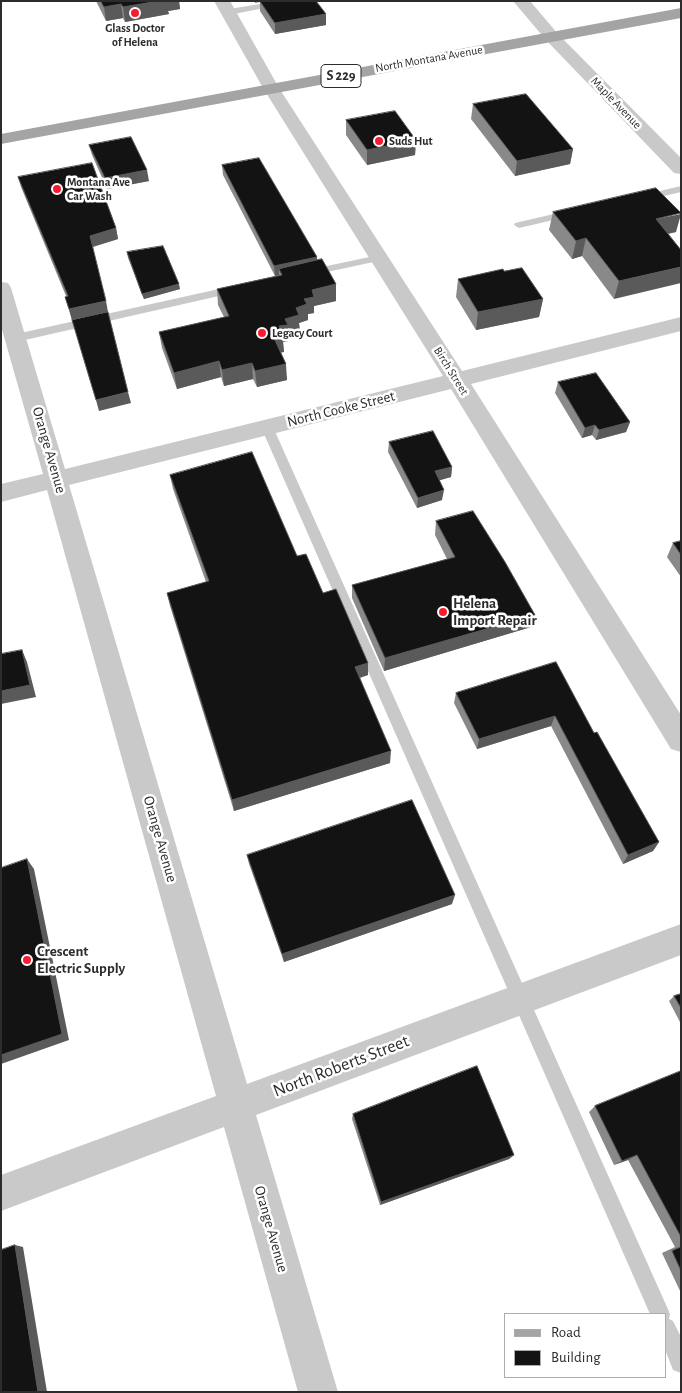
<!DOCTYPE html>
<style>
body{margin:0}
#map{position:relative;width:682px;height:1393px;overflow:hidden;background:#fff;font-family:"Alegreya Sans",sans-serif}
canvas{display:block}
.frame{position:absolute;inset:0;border:2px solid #2c2c2c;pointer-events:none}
.legend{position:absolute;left:504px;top:1313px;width:162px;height:65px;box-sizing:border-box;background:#fff;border:1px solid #ababab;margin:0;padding:6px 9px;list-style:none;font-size:15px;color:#2c2c2c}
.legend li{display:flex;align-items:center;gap:10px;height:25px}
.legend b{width:25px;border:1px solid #ababab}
</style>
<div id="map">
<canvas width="682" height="1393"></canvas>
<div class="frame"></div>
<ul class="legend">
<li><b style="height:6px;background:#a4a4a4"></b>Road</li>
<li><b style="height:14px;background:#131313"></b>Building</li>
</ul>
</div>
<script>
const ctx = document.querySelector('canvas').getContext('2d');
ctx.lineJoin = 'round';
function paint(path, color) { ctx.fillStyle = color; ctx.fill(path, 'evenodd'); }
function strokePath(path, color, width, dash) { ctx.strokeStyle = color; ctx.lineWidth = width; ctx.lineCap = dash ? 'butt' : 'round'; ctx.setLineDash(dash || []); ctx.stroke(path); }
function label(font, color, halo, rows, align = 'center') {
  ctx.font = font + ' "Alegreya Sans",sans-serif'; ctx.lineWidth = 5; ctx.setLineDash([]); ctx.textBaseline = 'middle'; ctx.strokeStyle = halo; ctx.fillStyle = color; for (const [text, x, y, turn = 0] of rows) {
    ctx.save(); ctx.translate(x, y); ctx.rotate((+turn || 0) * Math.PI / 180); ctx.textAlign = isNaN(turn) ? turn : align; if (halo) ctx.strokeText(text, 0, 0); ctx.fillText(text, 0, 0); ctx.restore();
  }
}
paint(new Path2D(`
 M279,1H300L229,15L225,12L229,9Z
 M681,186V192L643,201L638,198L639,196Z
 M571,210L575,211L576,213L575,215L519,228L514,225L515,223Z
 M379,255L384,258L383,260L308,276L302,273L308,270Z
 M237,285L243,289L241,291L16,342L10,338L16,334Z
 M267,423L273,427L667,1307L670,1314L669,1319L673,1321L681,1337V1373L673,1370L666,1352V1314H650L261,427Z`), '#c9c9c9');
paint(new Path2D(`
 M214,1H230L279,88L462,371L681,317V331L471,384L681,715V752L671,749L451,389L69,485L247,1084L681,924V955L256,1115L338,1392H298L224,1127L1,1211V1175L216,1096L47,490L1,502V484L43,474L1,326V282L8,283L11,288L65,469L443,376L263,88Z
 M513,1H530L558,34L681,158V174L674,173L546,40Z`), '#c9c9c9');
paint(new Path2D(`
 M681,8V18L1,144V134Z`), '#a4a4a4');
paint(new Path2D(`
 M96,1H179L180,9L168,11L169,14L125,22L123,18L106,21Z
 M254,1H316L326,25L275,34L260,11V2L255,3Z
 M473,104L573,149L570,164L515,176L471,119Z
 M346,120L416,140L415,155L367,165L346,135Z
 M89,145L149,181L107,189L92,155Z
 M222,165L317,257V260L336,284V301L314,306V313L308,314V320L299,323L300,332L288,334V341L283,342L284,352H281L287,380L257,387L253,379L224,386L221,377L177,389L162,348L159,332L224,317L218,305L217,289L275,276L223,175Z
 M18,177L116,228L118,239L93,247L72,320L65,297L66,296L21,187Z
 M553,212L676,232L668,234L614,299L582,256L572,259L549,230Z
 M127,252L180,289L144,299L128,258Z
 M504,271L543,299L539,317L476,330L456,297L458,279Z
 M558,382L630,422L626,432L596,440L592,435L582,438L555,393Z
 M389,442L452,467L451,477L439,480L442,500L417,508L388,452Z
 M170,475L297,556L323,593L368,663V675L360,678L390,763L234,811L170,606L167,593L206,582L173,489Z
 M436,521L531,627L384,671L352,598V585L447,559L435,535Z
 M681,541V577L667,557L673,543Z
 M556,662L594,733L659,842L653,851L623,864L551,726L477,749L454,703L456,693Z
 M247,855L452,904L284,962L249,864Z
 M681,994V1024L669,1001L674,996Z
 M681,1071V1293L662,1253L675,1247L628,1160L614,1165L589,1112L595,1106Z
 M353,1114L514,1155L509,1159L380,1205L352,1119Z`), '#898989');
paint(new Path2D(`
 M159,1H179L180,9L168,11L169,14L125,22L123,7Z
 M121,4L123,18L106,21L104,7Z
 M326,14V25L275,34V23Z
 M416,140L415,155L367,165V150Z
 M573,149L570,164L515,176L517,161Z
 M147,170L149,181L107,189L105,178Z
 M681,214L676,232L651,237L656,219Z
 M116,228L118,239L92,247L90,236Z
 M586,238L582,256L572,259L576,241Z
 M317,257V267L279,269V275L275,276L274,266Z
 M681,267V283L614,299L619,281Z
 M179,284L180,289L144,299L142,294Z
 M336,284V301L314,306V313L308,314V320L299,323L300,332L288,334V341L283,342L284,352L275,354L274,338L279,326L285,319L312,290Z
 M543,299L539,317L476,330L478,312Z
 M106,301L108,312L72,320L69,309Z
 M219,361L221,377L177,389L174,373Z
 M252,363L253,379L224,386L222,370Z
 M286,364L287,380L257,387L255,371Z
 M128,392L131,403L99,411L96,400Z
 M630,422L626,432L596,440L599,430Z
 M595,425L592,435L582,438L585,428Z
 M452,467L451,477L434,482L435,471Z
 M444,490L442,500L417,508L418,498Z
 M535,615L531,627L384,671L385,658Z
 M22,650L27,662L36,697L1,704V691Z
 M368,663V675L355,679V667Z
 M555,716L551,726L477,749L479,739Z
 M391,751L390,763L234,811L232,800Z
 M659,842L653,851L623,864L628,855Z
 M27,859L34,869L69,1040L1,1064V1055Z
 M455,895L452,904L284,962L282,954Z
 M514,1155L509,1159L380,1205L381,1202Z
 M637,1155L628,1160L614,1165L622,1161Z
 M15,1245L23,1247L47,1392H38Z`), '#5a5a5a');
const building = new Path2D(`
 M101,1H159L123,7L121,4L104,7Z
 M260,1H316L326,14L275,23Z
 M526,94L573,149L517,161L473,104Z
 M395,111L416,140L367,150L346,120Z
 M131,137L147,170L105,178L89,145Z
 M259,158L317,257L274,266L222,165Z
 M92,163L116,228L90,236L106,301L69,309L65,297L68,296L18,177Z
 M656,188L681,213L656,219L681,250V267L619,281L586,238L576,241L553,212Z
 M163,246L179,284L142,294L127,252Z
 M322,259L336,284L312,290L314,297L304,299L307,304L296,308L299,315L285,319L288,325L279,326L283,336L274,338L286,364L255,371L252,363L222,370L219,361L174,373L159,332L229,316L217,289L282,275L279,269Z
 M522,268L543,299L478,312L458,279L503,269L504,271Z
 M108,312L128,392L96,400L72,320Z
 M596,373L630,422L599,430L595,425L585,428L558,382Z
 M433,431L452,467L435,471L444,490L418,498L389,442Z
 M252,452L297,556L306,554L323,593L336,589L368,663L355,667L391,751L232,800L167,593L209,581L170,475Z
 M473,511L505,562L535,615L385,658L352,585L455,557L436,521Z
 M681,541V555L673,543Z
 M22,650L30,685L1,691V654Z
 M556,662L594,733L597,732L659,842L628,855L555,716L479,739L456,693Z
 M412,800L455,895L282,954L247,855Z
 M27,859L62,1034L1,1055V868Z
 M681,994V1008L674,996Z
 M477,1066L514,1155L381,1202L353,1114Z
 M681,1071V1237L637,1155L622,1161L595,1106Z
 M15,1245L38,1392H1V1250Z
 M681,1247V1271L672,1251Z`);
paint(building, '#131313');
strokePath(building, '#5a5a5a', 1);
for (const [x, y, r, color] of [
 [135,13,5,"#f61b31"],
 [379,141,5,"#f61b31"],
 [57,189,5,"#f61b31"],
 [262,333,5,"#f61b31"],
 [443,612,5,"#f61b31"],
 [27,960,5,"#f61b31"]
]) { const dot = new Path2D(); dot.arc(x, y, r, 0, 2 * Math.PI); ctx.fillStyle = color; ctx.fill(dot); strokePath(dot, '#fff', 2); }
label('bold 12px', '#2c2c2c', '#fff', [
 ["Glass Doctor",135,28,"center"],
 ["of Helena",135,42,"center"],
 ["Suds Hut",389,141],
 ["Montana Ave",67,182],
 ["Car Wash",67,196],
 ["Legacy Court",272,333]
], 'left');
label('12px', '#2c2c2c', '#fff', [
 ["North Montana Avenue",429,59,-10],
 ["Maple Avenue",616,103,46],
 ["Birch Street",451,371,58]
]);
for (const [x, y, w] of [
 [341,76,40]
]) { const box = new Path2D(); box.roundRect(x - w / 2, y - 11.5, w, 23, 4); ctx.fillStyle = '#fff'; ctx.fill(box); strokePath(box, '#2c2c2c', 1); }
label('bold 14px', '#2c2c2c', null, [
 ["S 229",341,76]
]);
label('15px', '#2c2c2c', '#fff', [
 ["North Cooke Street",341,409,-14],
 ["Orange Avenue",49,450,74],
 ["Orange Avenue",160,839,74],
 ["Orange Avenue",271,1229,74]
]);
label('bold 15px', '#2c2c2c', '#fff', [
 ["Helena",453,603],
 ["Import Repair",453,620],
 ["Crescent",37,951],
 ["Electric Supply",37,968]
], 'left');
label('18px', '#2c2c2c', '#fff', [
 ["North Roberts Street",341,1066,-21]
]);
</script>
